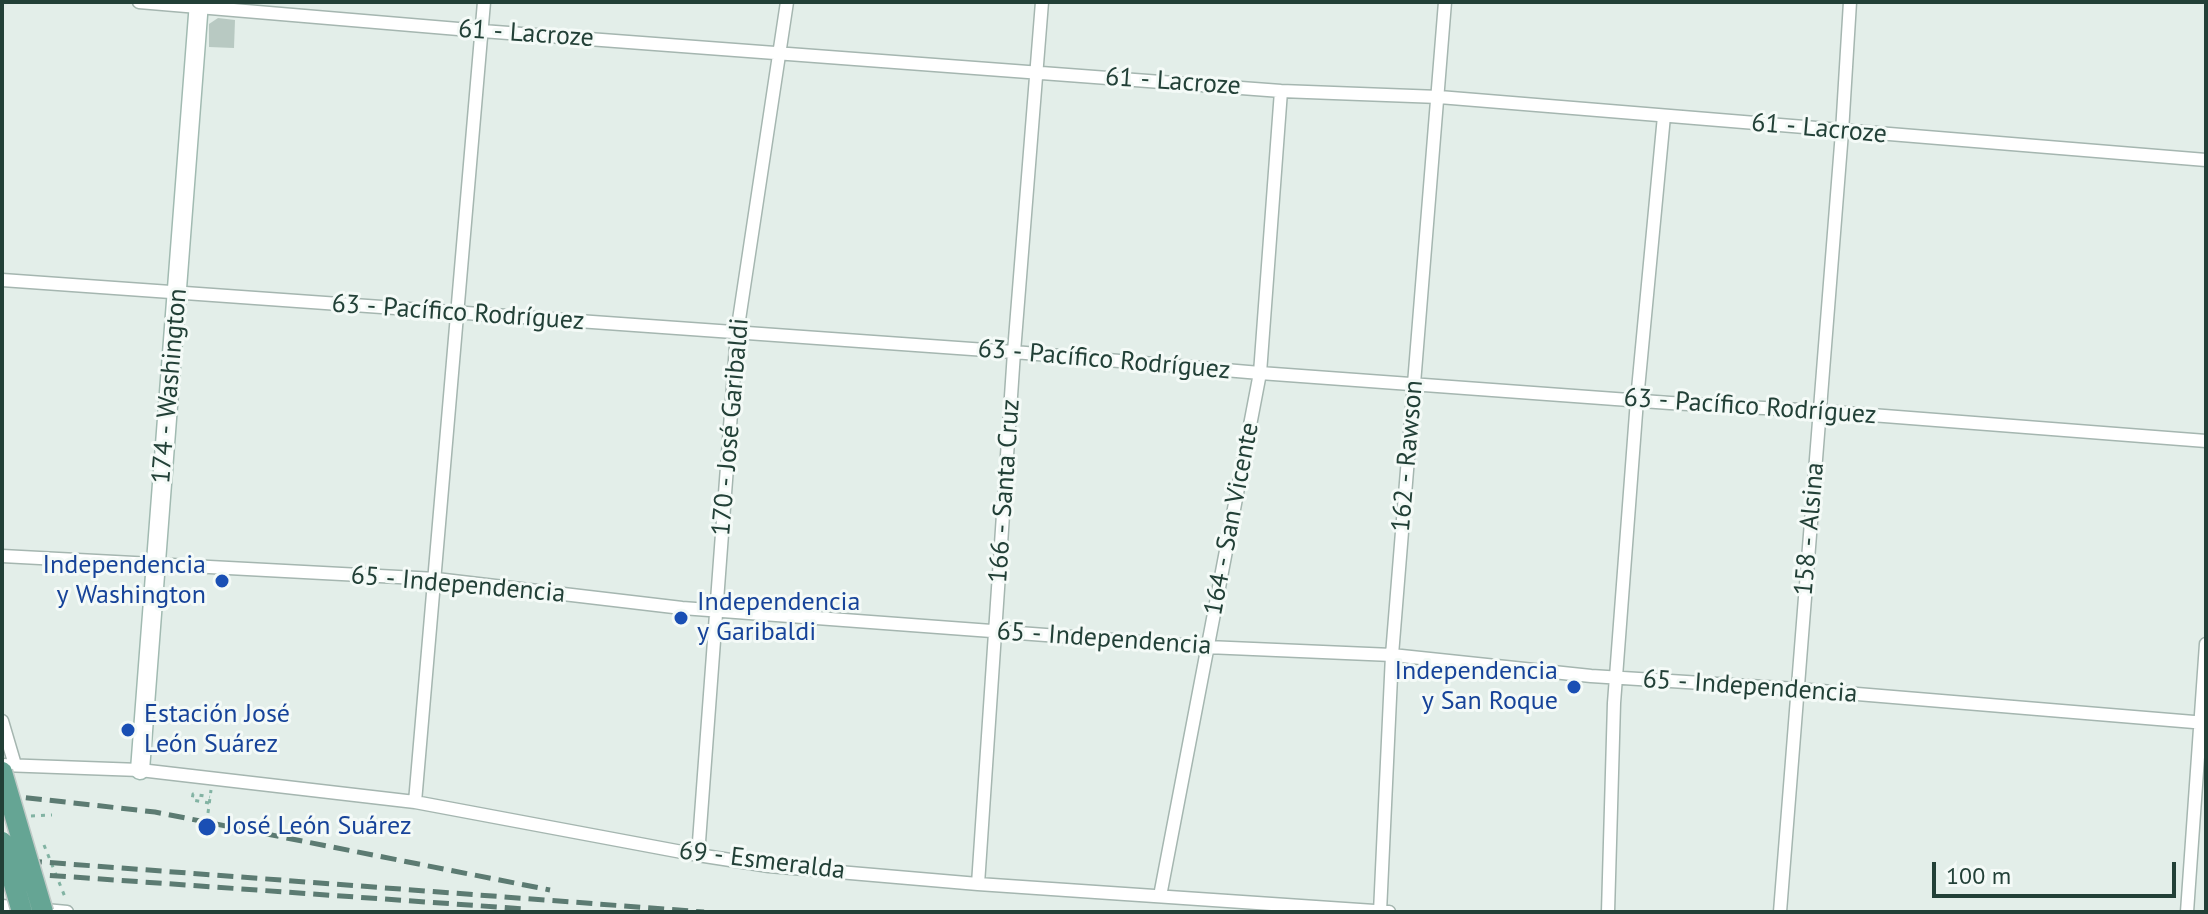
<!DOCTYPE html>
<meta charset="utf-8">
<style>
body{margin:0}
#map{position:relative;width:2208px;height:914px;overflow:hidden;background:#e3eee9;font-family:"PT Sans",sans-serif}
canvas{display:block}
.frame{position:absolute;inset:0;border:4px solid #224037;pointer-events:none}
.scale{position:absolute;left:1932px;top:862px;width:244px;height:36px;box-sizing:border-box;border:4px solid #224037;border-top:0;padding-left:10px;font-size:24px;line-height:28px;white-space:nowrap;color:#224037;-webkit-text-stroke:6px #f4faf7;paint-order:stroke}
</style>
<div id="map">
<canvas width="2208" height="914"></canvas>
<div class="frame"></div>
<div class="scale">100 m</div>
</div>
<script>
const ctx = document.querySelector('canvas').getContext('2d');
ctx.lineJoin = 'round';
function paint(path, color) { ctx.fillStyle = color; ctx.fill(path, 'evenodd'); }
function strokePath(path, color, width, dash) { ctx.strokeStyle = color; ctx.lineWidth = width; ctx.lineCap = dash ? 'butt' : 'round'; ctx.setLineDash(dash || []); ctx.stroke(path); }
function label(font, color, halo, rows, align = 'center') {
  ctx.font = font + ' "PT Sans",sans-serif'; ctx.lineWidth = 6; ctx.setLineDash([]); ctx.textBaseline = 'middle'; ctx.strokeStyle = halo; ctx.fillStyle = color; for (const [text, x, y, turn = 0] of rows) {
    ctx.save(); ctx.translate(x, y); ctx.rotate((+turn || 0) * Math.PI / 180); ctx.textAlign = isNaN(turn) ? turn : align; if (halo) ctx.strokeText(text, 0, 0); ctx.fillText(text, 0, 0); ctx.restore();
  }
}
paint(new Path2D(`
 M218,18L235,20L234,48L209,47V24Z`), '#b8c9c2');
const street = new Path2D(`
 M139,2L482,31L1281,91L1439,97L2206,160
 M2,280L1014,352L1260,373L1670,403L1820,411L2206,441
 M2,556L436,579L682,608L1207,647L1392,655L1591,676L1797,689L2206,723
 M2,721L15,765
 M2,765L140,770L415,802L698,855L769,866L978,884L1389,912
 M415,802L484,2
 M698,855L737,333L787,2
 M978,884L1014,352L1042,2
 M1160,896L1260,373L1281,91
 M2,906L67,912
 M1380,912L1392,655L1445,2
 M1608,912L1614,703L1637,400L1664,116
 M1780,912L1842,132L1850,2
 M2187,912L2206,644`);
const secondary = new Path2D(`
 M140,770L199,2`);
strokePath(street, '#a5b6b0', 15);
strokePath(secondary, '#a1bab1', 21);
strokePath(new Path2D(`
 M209,803L192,800L193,794L210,797
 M208,813L211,790
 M31,816L52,815
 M44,845L65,897`), '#82b3a3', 3, [4, 6]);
strokePath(street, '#fff', 12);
strokePath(secondary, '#fff', 18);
strokePath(new Path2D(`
 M2,795L155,812L550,890
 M2,859L704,912
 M2,872L525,909`), '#5c7b72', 5, [16, 8]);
const primaryBridge = new Path2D(`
 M2,772L43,912
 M2,842L22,912`);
strokePath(primaryBridge, '#c1cac7', 23, []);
strokePath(primaryBridge, '#65a594', 20);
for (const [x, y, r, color] of [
 [222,581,8,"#1a4fb4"],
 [681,618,8,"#1a4fb4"],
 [1574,687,8,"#1a4fb4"],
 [128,730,8,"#1a4fb4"],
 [207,827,10,"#1a4fb4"]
]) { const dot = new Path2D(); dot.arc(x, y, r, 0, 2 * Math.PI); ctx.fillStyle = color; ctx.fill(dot); strokePath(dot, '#f4faf7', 3); }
label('26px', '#224037', '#f4faf7', [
 ["61 - Lacroze",526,34,4],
 ["61 - Lacroze",1173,82,4],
 ["61 - Lacroze",1819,129,5],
 ["63 - Pacífico Rodríguez",458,313,4],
 ["63 - Pacífico Rodríguez",1104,360,5],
 ["174 - Washington",170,386,-85],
 ["63 - Pacífico Rodríguez",1750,407,4],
 ["170 - José Garibaldi",731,427,-85],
 ["162 - Rawson",1408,456,-85],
 ["166 - Santa Cruz",1005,491,-86],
 ["164 - San Vicente",1232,519,-79],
 ["158 - Alsina",1810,529,-85],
 ["65 - Independencia",458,585,5],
 ["65 - Independencia",1104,639,4],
 ["65 - Independencia",1750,687,4],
 ["69 - Esmeralda",762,861,7]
]);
label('26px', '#164399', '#f4faf7', [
 ["Independencia",206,566,"right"],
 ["y Washington",206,596,"right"],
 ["Independencia",697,603],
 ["y Garibaldi",697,633],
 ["Independencia",1558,672,"right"],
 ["y San Roque",1558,702,"right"],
 ["Estación José",144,715],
 ["León Suárez",144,745],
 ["José León Suárez",225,827]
], 'left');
</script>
